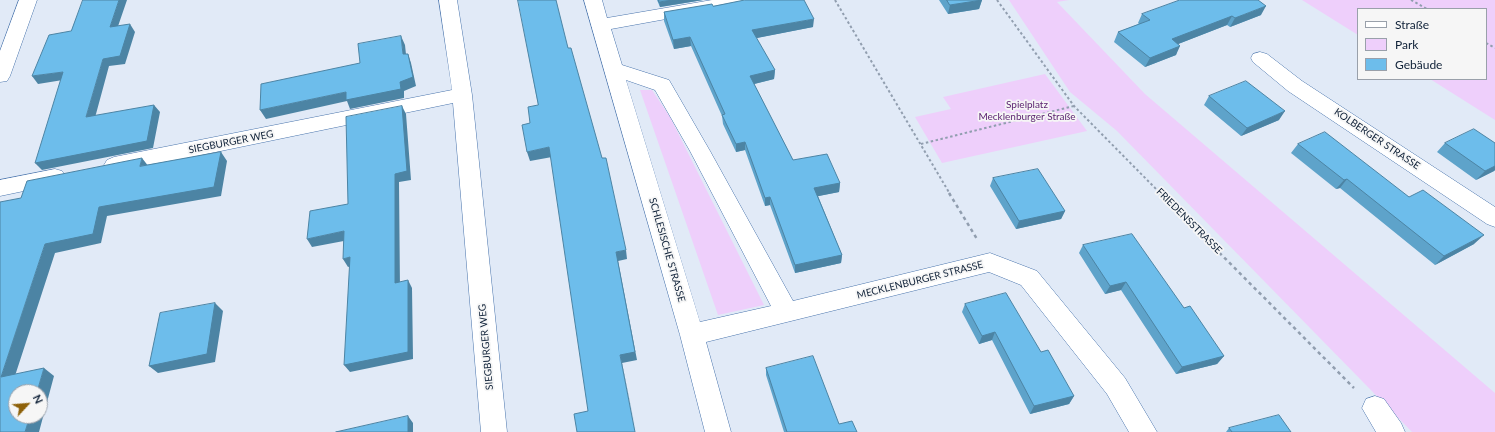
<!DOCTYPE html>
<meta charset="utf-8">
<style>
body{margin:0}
#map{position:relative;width:1495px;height:432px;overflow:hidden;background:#e1eaf7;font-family:Lato,sans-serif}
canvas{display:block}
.legend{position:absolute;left:1357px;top:8px;width:130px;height:72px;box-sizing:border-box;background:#f6f6f6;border:1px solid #99a0aa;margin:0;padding:5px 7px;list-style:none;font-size:12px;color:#0e2037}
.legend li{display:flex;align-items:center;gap:8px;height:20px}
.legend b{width:20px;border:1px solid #99a0aa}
.north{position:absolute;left:8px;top:384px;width:40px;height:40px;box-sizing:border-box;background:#f6f6f6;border:1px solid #99a0aa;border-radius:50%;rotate:64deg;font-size:11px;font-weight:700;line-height:16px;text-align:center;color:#0e2037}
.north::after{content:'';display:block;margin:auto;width:14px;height:18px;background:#8e6109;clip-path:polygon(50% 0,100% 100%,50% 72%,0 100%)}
</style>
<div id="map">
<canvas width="1495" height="432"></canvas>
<ul class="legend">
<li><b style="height:5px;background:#fff"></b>Straße</li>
<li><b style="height:11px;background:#eecffb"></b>Park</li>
<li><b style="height:11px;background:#6dbdeb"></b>Gebäude</li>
</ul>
<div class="north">N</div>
</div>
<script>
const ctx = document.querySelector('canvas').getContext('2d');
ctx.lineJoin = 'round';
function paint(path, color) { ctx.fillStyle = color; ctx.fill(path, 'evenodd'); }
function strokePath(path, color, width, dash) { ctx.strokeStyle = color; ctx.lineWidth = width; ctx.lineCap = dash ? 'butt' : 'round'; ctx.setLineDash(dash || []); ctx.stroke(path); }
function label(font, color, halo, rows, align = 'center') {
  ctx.font = font + ' Lato,sans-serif'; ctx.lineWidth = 3.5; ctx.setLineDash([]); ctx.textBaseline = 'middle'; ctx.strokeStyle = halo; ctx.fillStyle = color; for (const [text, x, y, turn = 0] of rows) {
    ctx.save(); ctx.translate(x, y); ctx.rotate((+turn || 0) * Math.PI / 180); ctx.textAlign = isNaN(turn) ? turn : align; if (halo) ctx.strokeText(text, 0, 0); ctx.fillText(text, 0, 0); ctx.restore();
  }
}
paint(new Path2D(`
 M1009,0H1069L1057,2L1145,94L1495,393V432H1412L1117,131L1070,92Z
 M1302,0H1495V120L1430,79H1486V9H1358V35Z
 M1045,74L1087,131L942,163L915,117L951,109L943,97Z
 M640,90H652L670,117L764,305L718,315Z`), '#eecffb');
const minor = new Path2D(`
 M19,0H37L10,76L7,81L0,82V51Z
 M439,0H457L472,95L507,432H481L453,103L114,173L107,170L104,165L107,160L114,157L452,90Z
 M584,0H602L607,18L712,0H752L749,4L743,5L611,29L622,65L669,80L710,151L793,301L990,253L1037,271L1125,378L1157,432H1129L1107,394L1021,285L989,272L706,342L731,432H705L680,335ZM626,80L655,90L690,151L771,306L700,322Z
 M1260,52L1267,54L1302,81L1495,207V227L1487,224L1288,91L1253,62L1251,58L1253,54Z
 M55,169L62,171L66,177L62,183L0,196V180Z
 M1375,396L1384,399L1401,423L1405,432H1376L1362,408L1366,399Z`);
strokePath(minor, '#4974ac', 1);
strokePath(new Path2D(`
 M835,0L950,194
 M997,0L1074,106L1161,194
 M1411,0L1427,9
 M1486,43L1495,48
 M921,144L1074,106`), '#919eaf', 2, [2.5, 2.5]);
strokePath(new Path2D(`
 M949,193L977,239
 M1160,193L1354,388`), '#919eaf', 2.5, [3.5, 3.5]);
paint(minor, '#fff');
paint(new Path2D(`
 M657,0H703L660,7Z
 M939,0H982L979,9L948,14Z
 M713,6L813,27L756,38L775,70L774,79L754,84L793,160L840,183L839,192L818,196L842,255L841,263L795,273L770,205L765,206L745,150L736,152L723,124L722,116L691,46L674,49L664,21V12Z
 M1142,14L1261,15L1230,27L1227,25L1178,44L1176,55L1145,67L1114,42L1118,32L1139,24L1138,23Z
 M1209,96L1279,120L1241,136L1204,105Z
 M1445,143H1495V170L1494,171L1476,180L1437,152Z
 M1298,144L1409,197L1474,244L1435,265L1340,188L1336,189L1291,153Z
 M993,178L1065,211L1061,219L1016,229L990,186Z
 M1083,245L1184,308L1224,356L1217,364L1176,374L1121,290L1105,294L1079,253Z
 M965,304L1041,352L1074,396L1069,404L1030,414L992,340L979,344L962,312Z
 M766,368L839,424L857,432H784L766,375Z
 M1229,428L1291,432H1226Z`), '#5ea3ca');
paint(new Path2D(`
 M119,0H127L115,35L110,27Z
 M673,0H703L660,7L659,2Z
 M982,0L979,9L948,14L950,5Z
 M1266,6L1261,15L1230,27L1235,18Z
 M1232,16L1227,25L1168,48L1172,39Z
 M814,19L813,27L752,39V30Z
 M130,24L135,32L125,64L109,66L93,125L86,117L103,59Z
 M401,36L405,45L407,64L403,54Z
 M690,37L691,46L674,49L673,40Z
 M1180,46L1176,55L1145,67L1150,58Z
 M408,54L411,63L416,86L404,91V98L350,109L347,101L266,119L260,110L346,92L400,82Z
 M775,70L774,79L750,85V76Z
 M63,72L69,79L38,84L32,76Z
 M154,105L160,112L153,148L42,170L35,163Z
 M402,106L406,114L411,180L399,182L400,291L395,283V174Z
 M1285,111L1279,120L1241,136L1247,128Z
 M745,142V150L736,152V144Z
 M549,147L552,157L530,161L527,152Z
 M221,152L227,161L221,196L107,216L101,243L55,253L12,385L1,377L45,244L99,207Z
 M142,158L149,167L140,166Z
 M1495,166V170L1494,171L1476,180L1485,171Z
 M1347,179L1340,188L1336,189L1344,180Z
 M840,183L839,192L814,197V188Z
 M770,197V205L765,206V198Z
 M1065,211L1061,219L1016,229L1019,221Z
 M344,231L349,240L312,247L307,239Z
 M1484,235L1474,244L1435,265L1444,256Z
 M626,250L627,259L618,261L637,360L622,363L636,432L620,355L616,252Z
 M842,255L841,263L795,273V265Z
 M350,257L355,265L348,267L343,259Z
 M408,280L412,288L413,359L350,372L344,365Z
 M1126,282L1121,290L1105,294L1110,286Z
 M215,303L223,311L215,362L158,373L149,366Z
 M995,332L992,340L979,344L982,336Z
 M1224,356L1217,364L1176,374L1182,367Z
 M44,368L54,376L39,432H25L30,416H40V392H37Z
 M1074,396L1069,404L1030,414L1034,406Z
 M408,416L413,423V432H408Z`), '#4c84a4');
const building = new Path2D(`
 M83,0H119L110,27L130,24L120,56L103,59L86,117L154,105L147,141L35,163L63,72L32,76L49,35L71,31Z
 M518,0H556L568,48H571L602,158H606L626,250L616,252L635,352L620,355L635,432H577L574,414L588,411L549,147L527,152L522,125L530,123L528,107L538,105Z
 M659,0H673L659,2Z
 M745,0H804L814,19L752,30L775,70L750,76L793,160L827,154L840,183L814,188L842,255L795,265L770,197L765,198L745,142L736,144L722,115L725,114L690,37L673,40L664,12L712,4L713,6Z
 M947,0H982L950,5Z
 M1180,0H1258L1266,6L1235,18L1232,16L1172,39L1180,46L1150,58L1118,32L1150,20L1142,14Z
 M401,36L403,54H408L413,77L400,82L401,89L346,100V92L260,110L261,84L360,63L358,44Z
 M1246,81L1285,111L1247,128L1209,96Z
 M402,106L407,171L395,174V283L408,280V352L344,365L350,257L343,259L344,231L307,239L310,211L348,204L346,117Z
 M1474,129L1495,143V166L1485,171L1445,143Z
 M1325,132L1409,197L1423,190L1484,235L1444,256L1347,179L1344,180L1298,144Z
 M221,152L214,187L99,207L93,234L45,244L1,377L44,368L37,392H16V416H30L25,432H0V202L21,198L27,181L142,158L140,166Z
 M1038,169L1065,211L1019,221L993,178Z
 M1132,234L1184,308L1190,306L1224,356L1182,367L1126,282L1110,286L1083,245Z
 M1006,293L1041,352L1048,350L1074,396L1034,406L995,332L982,336L965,304Z
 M215,303L207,354L149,366L160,313Z
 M813,356L839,424L852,421L857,432H787L766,368Z
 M1279,415L1291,432H1232L1229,428Z
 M408,416V432H336Z`);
paint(building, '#6dbdeb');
strokePath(building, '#4c84a4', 1);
label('10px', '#5d2572', '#f6f6f6', [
 ["Spielplatz",1027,105],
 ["Mecklenburger Straße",1027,117]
]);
label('10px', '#0e2037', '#f6f6f6', [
 ["KOLBERGER STRASSE",1377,139,34],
 ["SIEGBURGER WEG",231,142,-11],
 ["FRIEDENSSTRASSE",1189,221,45],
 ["SCHLESISCHE STRASSE",667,250,74],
 ["MECKLENBURGER STRASSE",920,280,-14],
 ["SIEGBURGER WEG",486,347,-95]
]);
</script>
